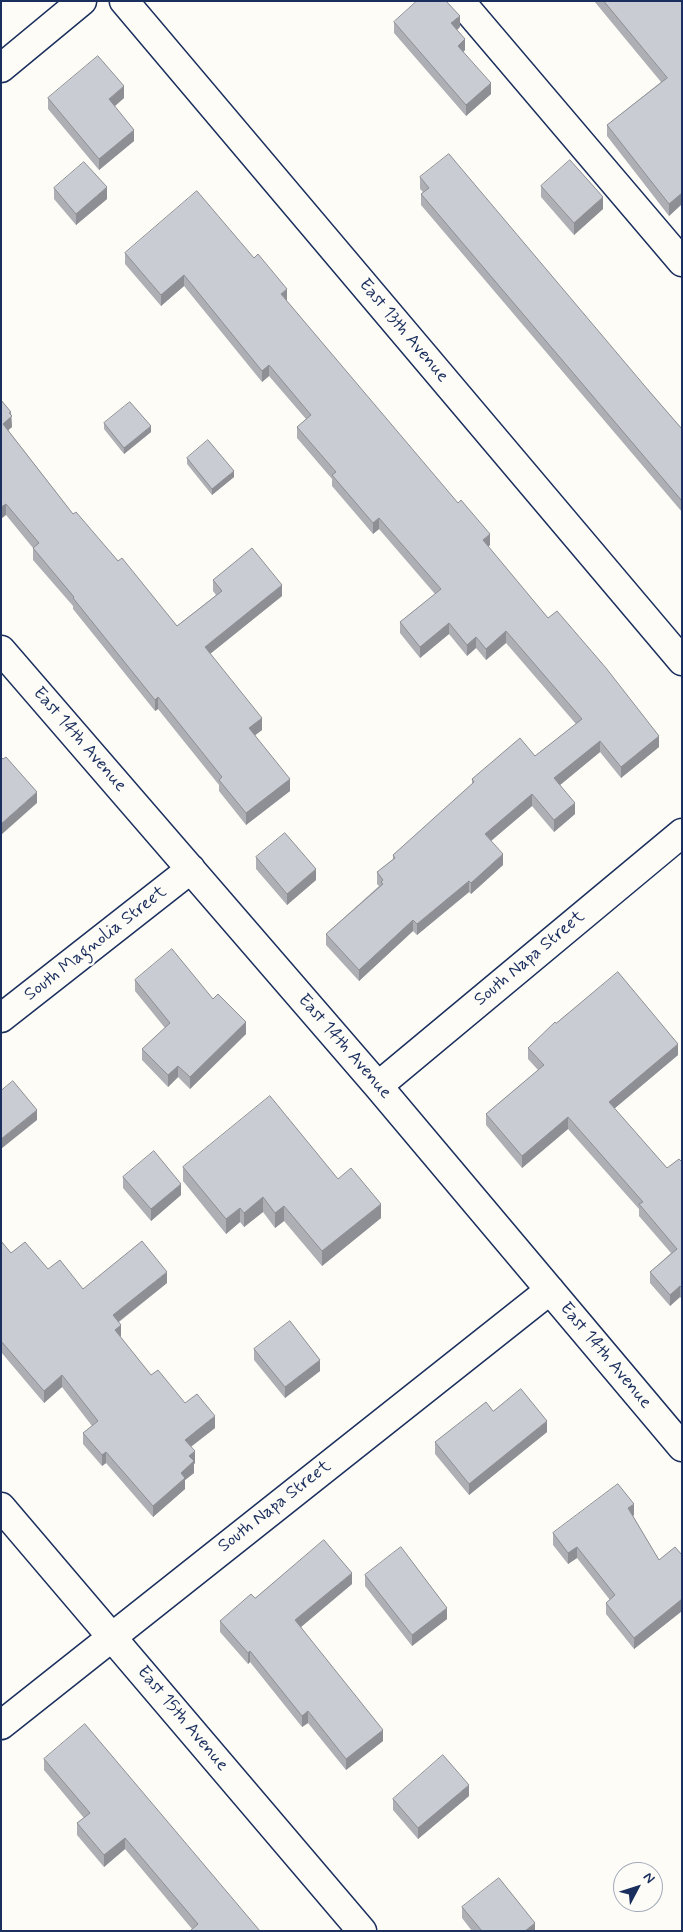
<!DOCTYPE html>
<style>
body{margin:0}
#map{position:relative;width:683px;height:1932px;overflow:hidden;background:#fdfcf7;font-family:Mynerve,sans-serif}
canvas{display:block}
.frame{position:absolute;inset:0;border:2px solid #1b2f5e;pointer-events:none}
.north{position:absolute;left:613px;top:1862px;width:50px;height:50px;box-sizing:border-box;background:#fdfcf7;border:1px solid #a3aaba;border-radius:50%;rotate:50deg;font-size:14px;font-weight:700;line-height:20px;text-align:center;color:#1b2f5e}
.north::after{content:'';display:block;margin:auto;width:18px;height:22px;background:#1b2f5e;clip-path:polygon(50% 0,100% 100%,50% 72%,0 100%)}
</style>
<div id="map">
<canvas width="683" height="1932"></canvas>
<div class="frame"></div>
<div class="north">N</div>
</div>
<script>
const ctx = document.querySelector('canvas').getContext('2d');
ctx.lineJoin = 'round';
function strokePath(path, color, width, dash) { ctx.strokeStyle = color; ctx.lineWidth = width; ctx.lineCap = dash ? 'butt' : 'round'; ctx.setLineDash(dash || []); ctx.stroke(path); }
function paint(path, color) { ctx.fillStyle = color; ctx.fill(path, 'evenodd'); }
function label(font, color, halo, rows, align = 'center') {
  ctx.font = font + ' Mynerve,sans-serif'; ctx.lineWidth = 5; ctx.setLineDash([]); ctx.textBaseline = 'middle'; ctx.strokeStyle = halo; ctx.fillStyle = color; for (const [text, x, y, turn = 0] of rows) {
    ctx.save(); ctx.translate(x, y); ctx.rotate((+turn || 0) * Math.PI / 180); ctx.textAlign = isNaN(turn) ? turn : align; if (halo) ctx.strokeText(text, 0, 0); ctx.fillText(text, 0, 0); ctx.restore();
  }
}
const minor = new Path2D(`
 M124,1L682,661
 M460,1L682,262
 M1,68L82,1
 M1,650L378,1086L682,1447
 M1,1018L191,869
 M378,1086L682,833
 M1,1507L362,1931
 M1,1725L550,1290`);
strokePath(minor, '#1b2f5e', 31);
strokePath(minor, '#fdfcf7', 28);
paint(new Path2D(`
 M594,1H682V204L669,216L607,136V125L661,82Z
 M394,22L460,27L457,30L465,50L463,52L491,94L466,116L394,33Z
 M48,98H124L115,106L134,141L99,170L48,109Z
 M420,177L649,391L682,429V512L421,205V194L423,192L420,189Z
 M541,186L603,209L574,235L541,197Z
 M54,188L107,199L76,225L54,199Z
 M125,253L287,301L490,545L488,547L548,618L659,747L621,778L600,752L560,785L575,814L554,832L532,806L491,841L503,865L471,894L469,892L417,935L413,931L359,981L326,945V934L379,886L377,884V872L393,859V855L472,784V779L535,756L576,724L506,643L486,660L476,648L467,656L449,634L420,658L400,633V622L435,594L379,529L373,534L332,486V479L297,438V427L306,419L269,376L262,382L184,286L161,306L125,264Z
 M1,400L11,415L12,427L8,430L73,514L118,561L177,626L216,595L213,591V580L282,596L210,654L262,730L255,735L290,791L246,825L219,791V785L158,709L155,711L73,609V606L33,560V548L6,515Z
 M104,423L151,432L124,454L104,429Z
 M187,458L234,477L212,495L187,464Z
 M256,857L316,880L287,905L256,869Z
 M135,980L213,999L246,1034L190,1089L178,1077L168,1087L142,1060V1049L165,1028L135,991Z
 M556,1023L678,1055L614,1109L667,1168L682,1162V1299L680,1297L670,1306L650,1283V1272L671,1253L639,1216V1209L568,1129L522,1168L486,1125V1114L538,1070L528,1059V1048Z
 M183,1167L338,1179L381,1218L322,1266L284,1221L275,1228L263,1212L244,1227L240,1222L226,1234L183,1181Z
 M123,1177L181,1195L151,1221L123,1188Z
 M1,1241L11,1253L48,1269L83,1289L167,1283L119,1322L121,1336L120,1337L151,1375L215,1428L191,1447L195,1463L194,1464V1473L185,1480V1489L153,1517L106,1463L102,1466L83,1444V1433L92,1426L62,1387L44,1403L1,1352Z
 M254,1349L320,1371L285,1398L254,1360Z
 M493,1411L547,1432L469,1495L435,1454V1442Z
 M634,1515L633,1516L659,1560L682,1555V1611L634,1649L606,1614V1603L610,1600L577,1558L568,1564L553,1545V1533Z
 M365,1575L447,1619L412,1646L365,1586Z
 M352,1584L301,1627L383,1741L346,1770L308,1723L302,1727L250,1662L248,1664L220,1632V1621L255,1598Z
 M44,1759L260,1931L192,1929L125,1849L104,1867L77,1835V1823L84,1818L44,1770Z
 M469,1796L418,1839L393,1810V1799Z
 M462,1907L535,1931H472L462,1918Z`), '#adafb5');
paint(new Path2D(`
 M460,16V27L451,35V23Z
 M465,39V50L458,57V46Z
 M491,83V94L466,116V105Z
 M124,86V98L109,111V99Z
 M134,130V141L99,170V159Z
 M107,187V199L76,225V214Z
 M682,193V204L669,216V204Z
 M603,197V209L574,235V223Z
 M184,275V286L161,306V295Z
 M287,289V301L281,294Z
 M269,365V376L262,382V371Z
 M11,412L12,427L3,435V424Z
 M151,426V432L124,454V448Z
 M234,471V477L212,495V489Z
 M6,504V515L1,519V507Z
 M379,518V529L373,534V523Z
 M490,534V545L483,552V540Z
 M282,585V596L205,658V647Z
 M449,623V634L420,658V647Z
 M506,631V643L486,660V649Z
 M476,637V648L467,656V645Z
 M158,697V709L155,711V700Z
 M262,718V730L249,740V728Z
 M659,736V747L621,778V767Z
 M600,741V752L554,790V778Z
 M290,779V791L246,825V813Z
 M37,792V803L1,835V824Z
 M532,794V806L485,846V834Z
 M575,803V814L554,832V820Z
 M503,854V865L471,894V883Z
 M316,869V880L287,905V894Z
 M469,881V892L417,935V924Z
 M413,920V931L359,981V970Z
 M246,1022V1034L190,1089V1077Z
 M678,1044V1055L609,1113V1102Z
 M178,1066V1077L168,1087V1075Z
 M37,1110V1120L1,1149V1139Z
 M568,1117V1129L522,1168V1156Z
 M181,1184V1195L151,1221V1209Z
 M263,1197V1212L244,1227V1213Z
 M381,1204V1218L322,1266V1251Z
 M284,1206V1221L275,1228V1213Z
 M240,1208V1222L226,1234V1219Z
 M167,1272V1283L113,1326V1315Z
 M680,1286V1297L670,1306V1295Z
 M121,1325V1336L115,1341V1330Z
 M320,1360V1371L285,1398V1387Z
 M62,1375V1387L44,1403V1391Z
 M215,1416V1428L185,1451V1440Z
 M547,1421V1432L469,1495V1484Z
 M195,1451V1463L194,1464V1473L185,1480V1489L153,1517V1506L189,1456Z
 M106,1452V1463L102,1466V1455Z
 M634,1504V1515L628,1520V1508Z
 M577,1547V1558L568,1564V1553Z
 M352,1573V1584L295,1632V1620Z
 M682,1599V1611L634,1649V1638Z
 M447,1608V1619L412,1646V1635Z
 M250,1651V1662L248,1664V1653Z
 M308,1711V1723L302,1727V1716Z
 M383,1730V1741L346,1770V1759Z
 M469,1785V1796L418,1839V1828Z
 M125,1838V1849L104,1867V1855Z
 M535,1923V1931H525Z`), '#8d8f94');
const building = new Path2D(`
 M417,1H446L460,16L451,23L465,39L458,46L491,83L466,105L394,22Z
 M604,1H682V193L669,204L607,125L667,78Z
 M98,56L124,86L109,99L134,130L99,159L48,98Z
 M449,154L649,391L682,429V501L421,194L429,188L420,177Z
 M570,160L603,197L574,223L541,186Z
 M84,162L107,187L76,214L54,188Z
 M197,191L254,258L258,254L287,289L281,294L458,503L461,500L490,534L483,540L548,618L557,611L606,668L659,736L621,767L600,741L554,778L575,803L554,820L532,794L485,834L503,854L471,883L469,881L417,924L413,920L359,970L326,934L383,884L381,882L383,880L377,872L395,858L393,855L474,782L472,779L520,738L535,756L582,719L506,631L486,649L476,637L467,645L449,623L420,647L400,622L441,589L379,518L373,523L332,475L336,472L297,427L311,415L269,365L262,371L184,275L161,295L125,253Z
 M1,400L11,412L9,413L12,416L3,424L73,514L76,512L118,561L122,558L177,626L222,591L213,580L252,548L282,585L205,647L262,718L249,728L290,779L246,813L219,780L222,777L158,697L155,700L73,598L74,597L33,548L39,543L6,504L1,507Z
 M130,402L151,426L124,448L104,423Z
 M208,440L234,471L212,489L187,458Z
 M1,757L3,759L6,757L37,792L1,824Z
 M285,833L316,869L287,894L256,857Z
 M172,949L213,999L218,994L246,1022L190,1077L178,1066L168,1075L142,1049L170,1023L135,980Z
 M618,972L678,1044L609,1102L667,1168L679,1159L682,1162V1288L680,1286L670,1295L650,1272L677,1249L639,1204L643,1202L568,1117L522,1156L486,1114L544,1065L528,1048L555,1022L556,1023Z
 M13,1081L37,1110L1,1139V1091Z
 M270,1096L338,1179L351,1168L381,1204L322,1251L284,1206L275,1213L263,1197L244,1213L240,1208L226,1219L183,1167Z
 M154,1151L181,1184L151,1209L123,1177Z
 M1,1241L11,1253L25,1242L48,1269L60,1260L83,1289L142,1241L167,1272L113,1315L121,1325L115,1330L151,1375L158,1370L185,1403L197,1394L215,1416L185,1440L195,1451L189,1456L194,1461L181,1473L185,1478L153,1506L106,1452L102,1455L83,1433L98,1421L62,1375L44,1391L1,1341Z
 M290,1321L320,1360L285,1387L254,1349Z
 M521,1389L547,1421L469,1484L435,1442L486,1402L493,1411Z
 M618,1484L634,1504L628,1508L659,1560L675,1547L682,1555V1599L634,1638L606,1603L615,1595L577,1547L568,1553L553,1533Z
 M324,1540L352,1573L295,1620L383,1730L346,1759L308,1711L302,1716L250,1651L248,1653L220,1621L251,1594L255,1598Z
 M401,1547L447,1608L412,1635L365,1575Z
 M85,1724L260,1931H190L198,1924L125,1838L104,1855L77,1823L90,1813L44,1759Z
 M443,1755L469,1785L418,1828L393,1799Z
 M499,1878L535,1923L525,1931H482L462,1907Z`);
paint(building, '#c9ccd3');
strokePath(building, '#8d8f94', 1);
label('18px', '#1b2f5e', '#fdfcf7', [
 ["East 13th Avenue",403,331,50],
 ["East 14th Avenue",79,740,49],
 ["South Magnolia Street",96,944,-38],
 ["South Napa Street",530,959,-40],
 ["East 14th Avenue",344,1047,49],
 ["East 14th Avenue",605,1356,50],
 ["South Napa Street",275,1507,-38],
 ["East 15th Avenue",182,1719,50]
]);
</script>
